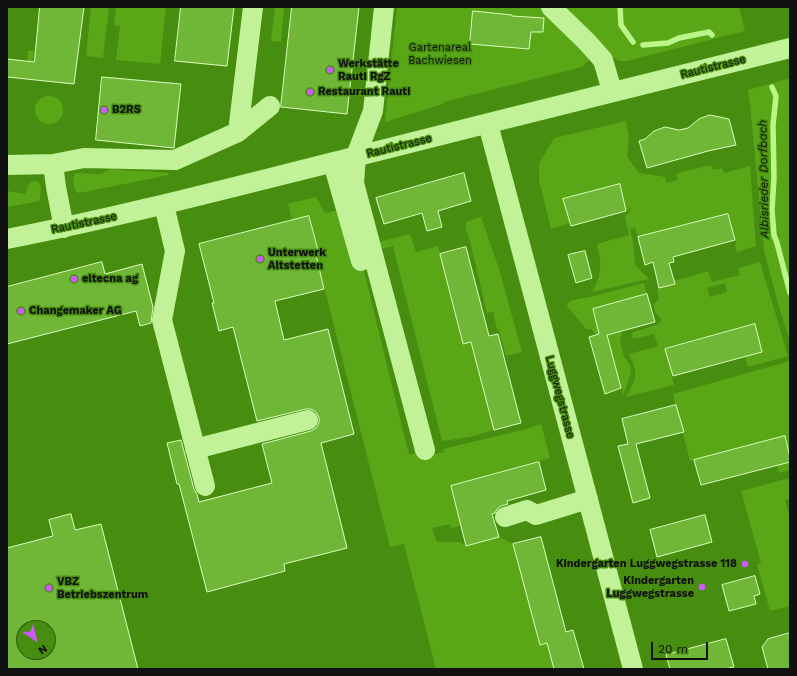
<!DOCTYPE html>
<meta charset="utf-8">
<style>
body{margin:0}
#map{position:relative;width:797px;height:676px;overflow:hidden;background:#478d10;font-family:"Work Sans",sans-serif}
canvas{display:block}
.frame{position:absolute;inset:0;border:8px solid #111;pointer-events:none}
.north{position:absolute;left:16px;top:620px;width:40px;height:40px;box-sizing:border-box;background:#478d10;border:1px solid #315b10;border-radius:50%;rotate:145deg;font-size:11px;font-weight:700;line-height:16px;text-align:center;color:#111}
.north::after{content:'';display:block;margin:auto;width:14px;height:18px;background:#cf59ff;clip-path:polygon(50% 0,100% 100%,50% 72%,0 100%)}
.scale{position:absolute;left:651px;top:642px;width:57px;height:18px;box-sizing:border-box;border:2px solid #111;border-top:0;padding-left:5px;font-size:12px;line-height:14px;white-space:nowrap;color:#111;-webkit-text-stroke:3px #478d10;paint-order:stroke}
</style>
<div id="map">
<canvas width="797" height="676"></canvas>
<div class="frame"></div>
<div class="north">N</div>
<div class="scale">20 m</div>
</div>
<script>
const ctx = document.querySelector('canvas').getContext('2d');
ctx.lineJoin = 'round';
function paint(path, color) { ctx.fillStyle = color; ctx.fill(path, 'evenodd'); }
function strokePath(path, color, width, dash) { ctx.strokeStyle = color; ctx.lineWidth = width; ctx.lineCap = dash ? 'butt' : 'round'; ctx.setLineDash(dash || []); ctx.stroke(path); }
function label(font, color, halo, rows, align = 'center') {
  ctx.font = font + ' "Work Sans",sans-serif'; ctx.lineWidth = 3; ctx.setLineDash([]); ctx.textBaseline = 'middle'; ctx.strokeStyle = halo; ctx.fillStyle = color; for (const [text, x, y, turn = 0] of rows) {
    ctx.save(); ctx.translate(x, y); ctx.rotate((+turn || 0) * Math.PI / 180); ctx.textAlign = isNaN(turn) ? turn : align; if (halo) ctx.strokeText(text, 0, 0); ctx.fillText(text, 0, 0); ctx.restore();
  }
}
paint(new Path2D(`
 M91,7H109L103,58L86,56Z
 M116,7H166L160,64L116,60L120,26L114,25Z
 M275,7H284L281,42L271,41Z
 M397,7H543L589,56V60L582,67L444,102L443,104L385,122Z
 M560,7H739L745,31L627,61H619L612,57Z
 M28,51H34L30,80H25Z
 M790,78V293L777,244L776,246L790,296V341L778,304L764,250L750,104L748,90Z
 M35 110a14 14 0 1 1 28 0a14 14 0 1 1-28 0Z
 M626,121L629,136L627,157L639,173L665,177L667,183L678,180L676,174L678,173L711,165L713,170L722,168L724,173L750,166L756,246L737,252L735,245L736,244L728,214L638,237L635,228L630,229L633,242L635,265L649,279L592,292C602,274 602,264 597,244L629,235L625,217L632,208L626,211L620,185L563,199L570,223L551,229L539,180V164L554,138Z
 M111,169C130,171 149,171 168,173L169,175L79,193L75,191L73,181L75,173L101,174Z
 M33,181L38,182L41,188L40,200L35,202L7,207V191L25,194L29,184Z
 M316,197L325,213L339,210L363,267L409,455L419,452L420,458L444,452L443,449L526,429L541,424L550,458L451,486L461,526L451,528L450,524L432,528L437,542H459L467,546L499,537L513,544L547,643L554,669H436L404,544L390,547L316,255L319,254L310,216L292,220L288,204Z
 M481,217L499,269L522,352L506,356L499,330L497,329L493,312L487,313L469,237L466,230V222Z
 M410,234L416,252L438,246L462,344L471,342L494,430L470,437L442,441L393,246L380,249L379,242Z
 M760,262L788,356L748,367L745,357L762,352L754,324L665,348L674,385L626,397C637,376 639,376 629,354L658,346L654,334L633,339L631,333L659,324L661,319L655,312L654,304L659,299L657,289L673,279L678,280L708,271L712,282L740,275L738,268ZM725,283L727,292L710,297L707,288Z
 M644,283L647,294L593,309L599,334L596,335L591,329H586L567,306L568,303L572,300L590,297Z
 M622,331L620,341L624,357L630,365L631,373L623,396L607,335Z
 M790,361V457L784,436L690,461L673,394Z
 M790,462V470L779,473L777,465Z
 M790,478V499L785,500L790,518V606L770,611L757,564L761,563L741,491Z`), '#59a717');
strokePath(new Path2D(`
 M620,7L621,25L633,42
 M643,45L668,43L679,38L709,32L712,35
 M772,87L776,96L773,125L774,178L772,210L774,235L777,243L790,293`), '#bcf689', 5.5);
const building = new Path2D(`
 M40,7H84L74,84L7,77V59L34,62Z
 M181,7H234L227,66L175,61Z
 M292,7H359L347,114L281,107Z
 M473,11L512,15V16L544,18L543,32H531L529,49L470,44Z
 M102,77L181,84L174,148L96,140Z
 M710,115L729,119L736,145L708,151L647,168L639,141L645,139L654,131L665,127L679,130L688,128L699,119Z
 M464,173L471,201L438,211L442,227L427,231L422,213L384,224L376,198Z
 M620,184L626,211L571,226L563,199Z
 M728,214L735,240L673,257L674,262L669,263L675,284L659,288L653,262L645,265L638,237Z
 M309,216L319,254L316,255L324,289L275,301L284,340L328,329L354,434L321,443L347,548L284,564L285,571L207,592L179,484H177L167,443L181,440L194,489L197,494L199,502L272,483L262,444L311,431L316,428L319,423V418L316,412L311,409H306L257,421L233,327L219,331L212,303H214L199,244Z
 M466,247L489,336L498,334L521,423L494,430L471,342L463,344L440,254Z
 M585,251L592,278L576,283L568,255Z
 M102,262L105,274L142,264L153,307L151,323L140,326L136,311L7,344V287Z
 M647,294L655,322L607,335L621,388L605,394L589,337L599,334L593,309Z
 M755,324L762,352L673,376L665,349Z
 M676,405L684,432L636,444L650,498L633,503L618,446L628,444L622,419Z
 M785,436L790,457V462L701,485L694,460Z
 M539,462L546,490L507,501L508,504L501,506L497,509L495,513L492,514L499,537L466,546L451,486Z
 M71,514L75,530L101,524L138,669H7V548L53,536L49,520ZM24,628H48V652H24Z
 M705,515L712,542L657,557L650,530Z
 M541,537L566,632L573,630L584,669H554L547,643L540,645L513,544Z
 M755,576L760,594L754,596L756,604L729,611L722,585Z
 M790,633V669H768L762,647L768,639Z
 M726,639L734,667L725,669H670L666,655Z`);
paint(building, '#70b738');
strokePath(building, '#dbfdbe', 1);
strokePath(new Path2D(`
 M384,7L373,111L356,156L354,183L425,450
 M551,7L587,42L603,60L612,91
 M488,124L633,669
 M238,132L253,7
 M333,163L361,261
 M53,164L84,158L175,160L238,132L270,106
 M7,165L53,164L56,187L64,228
 M164,205L175,251L162,320L205,486
 M7,239C125,216 241,185 358,156C502,120 646,83 790,48
 M195,449L308,420
 M505,517L527,510L536,515L588,499`), '#c1f297', 20);
for (const [x, y, r, color] of [
 [330,70,4,"#cf59ff"],
 [310,92,4,"#cf59ff"],
 [104,110,4,"#cf59ff"],
 [260,259,4,"#cf59ff"],
 [74,279,4,"#cf59ff"],
 [21,311,4,"#cf59ff"],
 [745,564,4,"#cf59ff"],
 [702,587,4,"#cf59ff"],
 [49,588,4,"#cf59ff"]
]) { const dot = new Path2D(); dot.arc(x, y, r, 0, 2 * Math.PI); ctx.fillStyle = color; ctx.fill(dot); strokePath(dot, '#478d10', 1.5); }
label('11px', '#111', '#478d10', [
 ["Gartenareal",440,48],
 ["Bachwiesen",440,61]
]);
label('bold 11px', '#111', '#478d10', [
 ["Werkstätte",338,64],
 ["Rauti RgZ",338,77],
 ["Restaurant Rauti",318,92],
 ["B2RS",112,110],
 ["Unterwerk",268,253],
 ["Altstetten",268,266],
 ["eltecna ag",82,279],
 ["Changemaker AG",29,311],
 ["Kindergarten Luggwegstrasse 118",737,564,"right"],
 ["Kindergarten",694,581,"right"],
 ["Luggwegstrasse",694,594,"right"],
 ["VBZ",57,582],
 ["Betriebszentrum",57,595]
], 'left');
label('11px', '#111', '#478d10', [
 ["Rautistrasse",713,67,-14],
 ["Rautistrasse",399,146,-14],
 ["Rautistrasse",84,223,-12],
 ["Luggwegstrasse",560,397,75]
]);
label('italic 12px', '#111', '#478d10', [
 ["Albisrieder Dorfbach",764,179,-91]
]);
</script>
